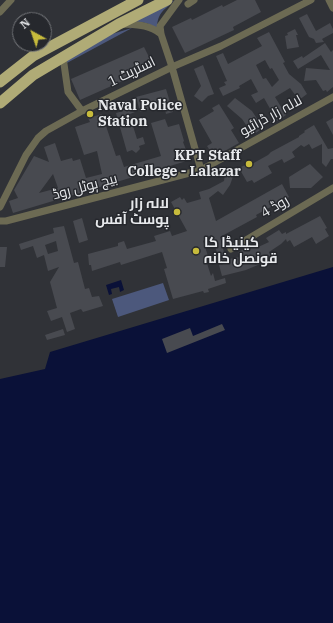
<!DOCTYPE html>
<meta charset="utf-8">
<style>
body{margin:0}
#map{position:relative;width:333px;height:623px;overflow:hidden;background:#303237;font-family:"IBM Plex Serif",serif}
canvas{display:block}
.north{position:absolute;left:12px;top:12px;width:40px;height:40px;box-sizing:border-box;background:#26282d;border:1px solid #737579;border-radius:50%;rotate:320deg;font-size:11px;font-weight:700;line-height:16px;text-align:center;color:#e7e9ec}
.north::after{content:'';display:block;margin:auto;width:14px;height:18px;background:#c7bb3c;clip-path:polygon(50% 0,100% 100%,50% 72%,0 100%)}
</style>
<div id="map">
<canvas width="333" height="623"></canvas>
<div class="north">N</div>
</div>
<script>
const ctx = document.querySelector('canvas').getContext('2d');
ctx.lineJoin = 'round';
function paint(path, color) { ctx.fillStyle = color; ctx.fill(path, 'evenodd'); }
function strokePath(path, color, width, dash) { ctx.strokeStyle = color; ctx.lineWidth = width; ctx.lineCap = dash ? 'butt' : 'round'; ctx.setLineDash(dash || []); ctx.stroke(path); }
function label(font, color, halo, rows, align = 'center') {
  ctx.font = font + ' "IBM Plex Serif",Cairo,serif'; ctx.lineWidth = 3; ctx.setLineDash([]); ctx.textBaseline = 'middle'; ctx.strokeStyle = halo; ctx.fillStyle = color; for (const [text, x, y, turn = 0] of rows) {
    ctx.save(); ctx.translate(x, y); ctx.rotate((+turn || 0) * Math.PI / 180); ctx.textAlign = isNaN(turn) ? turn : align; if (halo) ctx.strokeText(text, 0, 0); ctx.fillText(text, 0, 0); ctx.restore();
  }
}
paint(new Path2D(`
 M175,0C163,11 157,13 157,30C150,22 142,22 132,23Z
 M132,28L65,64L67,58L112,34Z
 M163,283L169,300L118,317L112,299Z`), '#4c587c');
paint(new Path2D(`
 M333,267V623H0V379L45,369L50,352Z
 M121,280L124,290L120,292L119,287L111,289L112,294L109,295L106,285Z`), '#0a1138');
paint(new Path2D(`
 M237,0H255L261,12L233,27L234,30L185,53L172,27L191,18L192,20L222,5L223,7Z
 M307,14L316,31L330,23L333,29V33L322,39L324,42L316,43L314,39L309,37L299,18Z
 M295,29L298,35H296L299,47L287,49L285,36L288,35L287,33Z
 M269,32L285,62L283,63L289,74L301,84L307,94L299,100L290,88L275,97L286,115L277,121L264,98L256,103L251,95L258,92L251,79L239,86L240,88L223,96L219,88L226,85L224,82L227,81L216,56L223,53L228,64L262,46L257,38ZM265,60L270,69L272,68L279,80L272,87L266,78L263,79L256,65Z
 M325,43L331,52L333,50V87L327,92L326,90L323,91L316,80L304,81L306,68L330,70L321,55L298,69L293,61L302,56L303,58Z
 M144,47L154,67L80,100L71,79Z
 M203,65L214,94L208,96L202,102L194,96L201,86L194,69Z
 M166,89L173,112L166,114L164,105L140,112L136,97Z
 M235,98L252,111L263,128L253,135L242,119L227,106Z
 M219,104L234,128L231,130L239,143L214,157L207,146L212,143L199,120L214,111L212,108Z
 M124,109L135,112L130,114L134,126H133L137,139L143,137L145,144L139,146L140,149L136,153L132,150L127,152L116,113L123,111Z
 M102,114L116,156L120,155L124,167L161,156L151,123L165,119L168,127L179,124L184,141L183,142L190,160L13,213L9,201L18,198L14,190L34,156L49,162L44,147L55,143L61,161L72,158L73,161L80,159L86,178L102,174L97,151L84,155L75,127L90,122L88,118ZM53,174L58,188L39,193Z
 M333,118V135L326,122Z
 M314,125L328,149L333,148V159H331L326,167L322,163V144L312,149L309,144L304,147L301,145L292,152L295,157L284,163L282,159L268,166L272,173L254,183L252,180L247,182L239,168L251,162L252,164L268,155L271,152L299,137V136L305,132L304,131Z
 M310,164L323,177L311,188H290L289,177Z
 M226,169L235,171L230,185L223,195L218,191L209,198L216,221L282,184L289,197L256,215L257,217L220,237L225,256L228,255L229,259L240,257L238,252L249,247L248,246L255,243L256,248L269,242L266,238L279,230L282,234L286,232V234L320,216L327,228L325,229L329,236L316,244L312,237L294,247L290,240L287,242L286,239L281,244L269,252L272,259L246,270L222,276L219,265L221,264L211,235L203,241L208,256L205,257L211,276L213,273L215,281L225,278L226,283L208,289L209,292L204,293L203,291L173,299L164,269L167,268L162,252L121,265L120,262L92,271L91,265H89L88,254L118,246V243L124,241L127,249L156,241L154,236L170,231L172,236L187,231L171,202L180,197L182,200L184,198L187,203L201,199L199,192L209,189L224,181Z
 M82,218L88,240L79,243L73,221Z
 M64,226L74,263L78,262L85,289L89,288L92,297L99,296L103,306L83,312L81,309L70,313L75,329L67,332L62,317L51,321L47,311L57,308L50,282L59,267L48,271L44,255L37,258L33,246L21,250L19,244L54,233L53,228ZM56,241L58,251L48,254L45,245Z
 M0,247H7L5,267H0Z
 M222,324L225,330L167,353L162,339L190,328L193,336Z
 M63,329L65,335L47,340L45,335Z`), '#484a50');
strokePath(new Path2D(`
 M179,0L160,26L161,34L172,67L201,170
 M329,0L333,8
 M188,4L194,0
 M0,12L11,0
 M121,24C136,25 148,24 161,34
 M63,57L68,92L82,111
 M0,207L26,155L38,138L46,131L82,111L172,67L221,46L311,0
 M0,221H6L201,170L333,97
 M231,249L333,188`), '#6c6a53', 7);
strokePath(new Path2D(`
 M0,82L33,56L138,0
 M0,103L33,75L119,24L167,0`), '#b0ab76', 11);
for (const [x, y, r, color] of [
 [90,114,4,"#c7bb3c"],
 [249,164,4,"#c7bb3c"],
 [177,212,4,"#c7bb3c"],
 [196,251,4,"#c7bb3c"]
]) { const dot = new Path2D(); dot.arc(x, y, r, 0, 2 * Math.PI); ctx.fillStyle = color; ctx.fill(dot); strokePath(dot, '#26282d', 1.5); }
label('14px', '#e7e9ec', '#26282d', [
 ["اسٹریٹ 1",132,72,-26],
 ["لالہ زار ڈرائیو",271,116,-29],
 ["بیچ ہوٹل روڈ",85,187,-15],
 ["روڈ 4",275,207,-31]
]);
label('bold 14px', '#e7e9ec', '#26282d', [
 ["Naval Police",98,106],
 ["Station",98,122],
 ["KPT Staff",241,156,"right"],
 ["College - Lalazar",241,172,"right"],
 ["لالہ زار",169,204,"right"],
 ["پوسٹ آفس",169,220,"right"],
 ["کینیڈا کا",204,243],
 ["قونصل خانہ",204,259]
], 'left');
</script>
